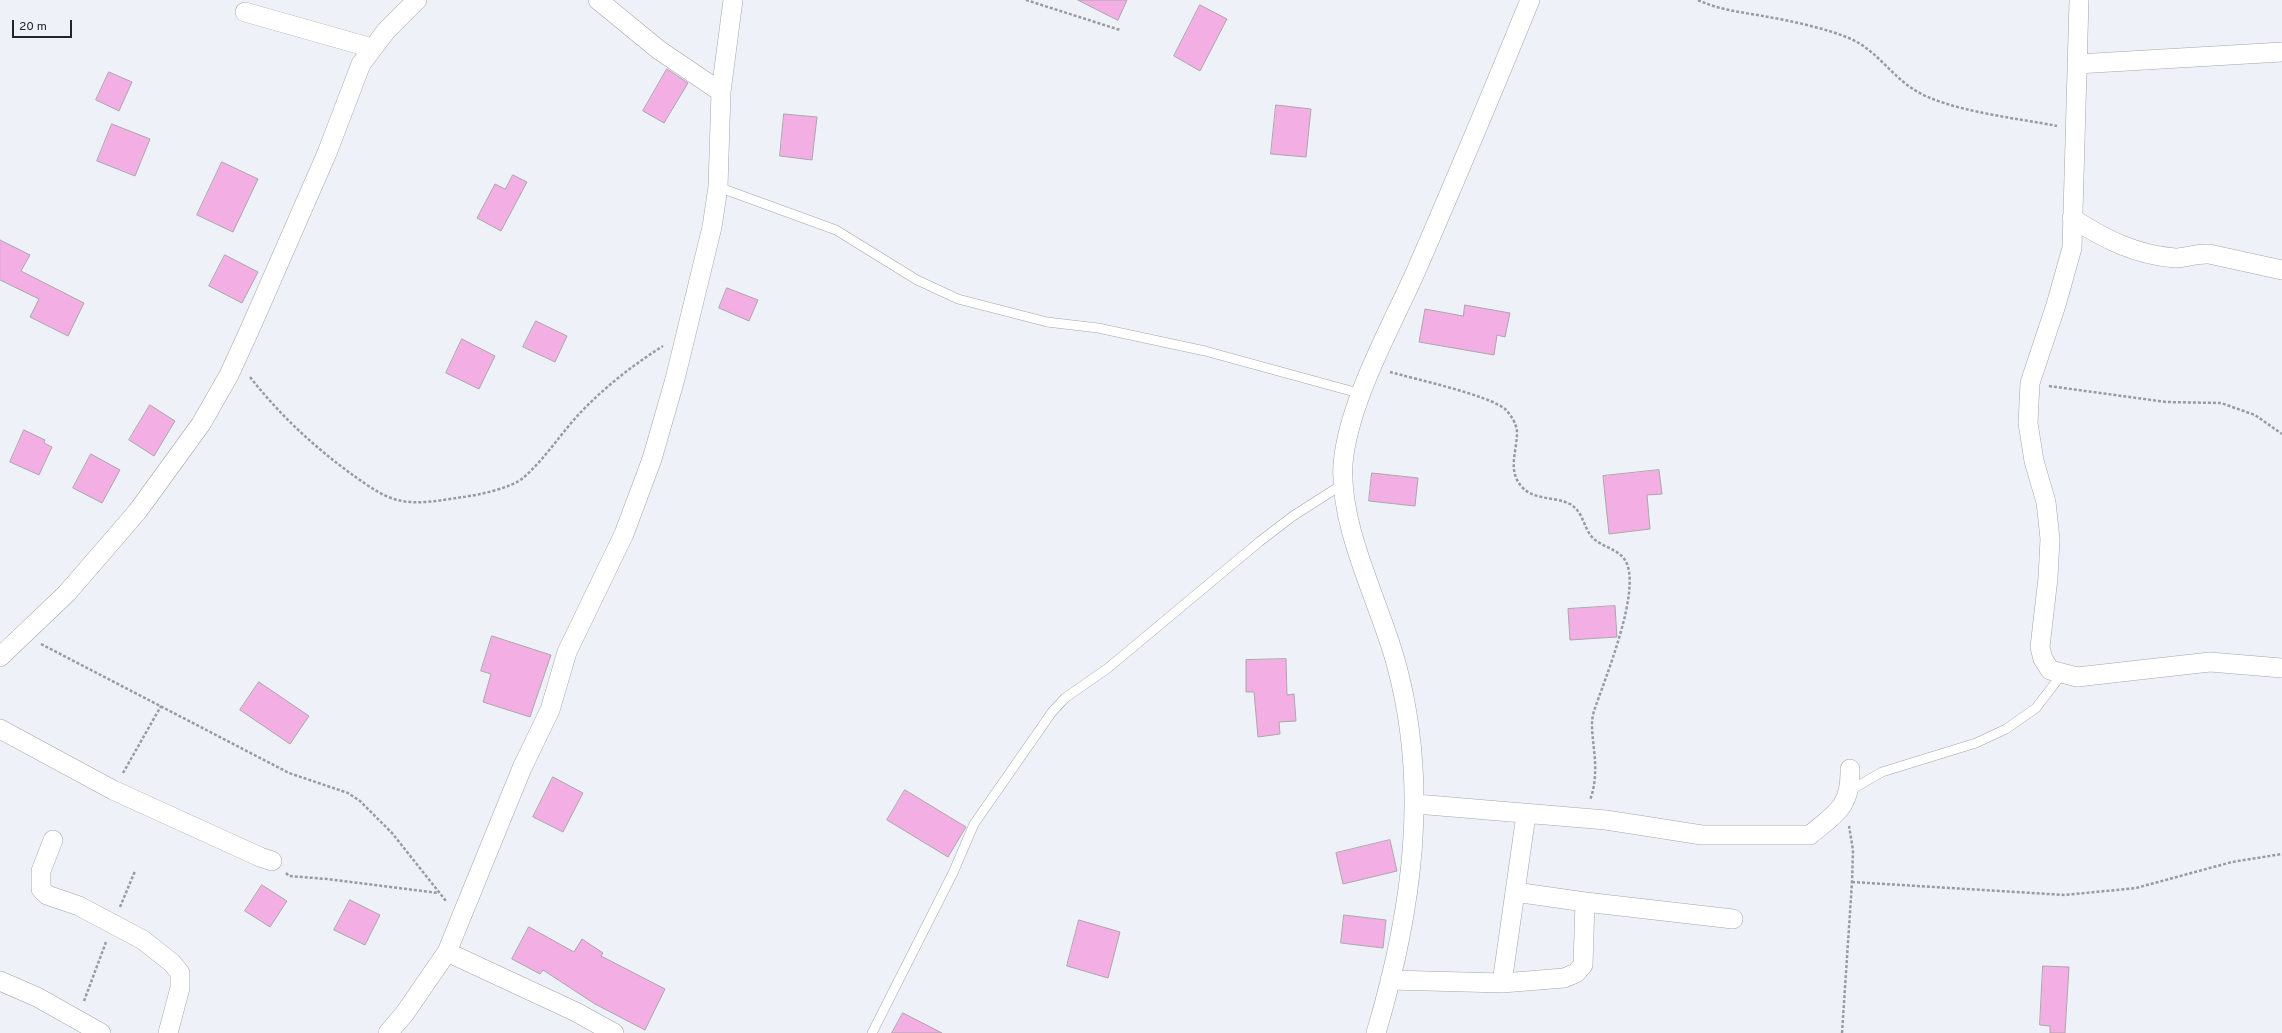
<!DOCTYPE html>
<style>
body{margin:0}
#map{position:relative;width:2282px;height:1033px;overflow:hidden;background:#eef2f8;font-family:Overpass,sans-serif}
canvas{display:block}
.scale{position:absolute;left:12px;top:20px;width:60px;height:18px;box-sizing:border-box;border:2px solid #242527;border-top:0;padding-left:5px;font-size:12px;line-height:14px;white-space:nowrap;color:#242527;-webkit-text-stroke:3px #eef2f8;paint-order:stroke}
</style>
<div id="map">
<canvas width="2282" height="1033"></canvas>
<div class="scale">20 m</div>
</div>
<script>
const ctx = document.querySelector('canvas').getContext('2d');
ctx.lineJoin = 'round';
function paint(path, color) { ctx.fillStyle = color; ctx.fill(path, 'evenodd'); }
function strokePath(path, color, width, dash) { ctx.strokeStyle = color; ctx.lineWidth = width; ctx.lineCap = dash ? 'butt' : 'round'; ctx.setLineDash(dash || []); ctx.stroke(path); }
const building = new Path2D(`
 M1078,0H1127L1118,20Z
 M1200,5L1227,19L1200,71L1174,56Z
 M667,69L688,83L664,123L643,111Z
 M109,72L132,82L119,111L96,100Z
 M1276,105L1311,109L1306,157L1271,154Z
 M784,114L817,117L812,160L780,156Z
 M112,124L150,139L135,176L97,161Z
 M222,162L258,179L233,232L197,215Z
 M513,175L527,182L501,231L477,218L495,184L505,189Z
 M0,240L30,255L21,271L84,303L68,336L30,317L39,299L0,280Z
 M225,255L258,272L242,303L209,286Z
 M727,288L758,300L749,321L719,308Z
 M1465,305L1510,313L1505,337L1497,335L1494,355L1419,342L1425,309L1463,316Z
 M536,321L567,336L555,362L523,347Z
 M462,339L495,356L479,389L446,373Z
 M150,405L175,421L154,456L129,440Z
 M24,430L45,440L44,443L52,447L39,475L10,462Z
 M91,454L120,470L102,503L73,488Z
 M1659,470L1662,494L1647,495L1650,529L1609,534L1603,476Z
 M1372,473L1418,478L1415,506L1369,501Z
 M1615,606L1617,637L1570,640L1568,609Z
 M492,636L551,655L530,717L483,702L491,674L481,671Z
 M1286,659L1287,695L1294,694L1296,721L1279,722L1280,734L1258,737L1254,692H1246V660Z
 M259,682L309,716L290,744L240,710Z
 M553,777L583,793L563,832L533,817Z
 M905,790L966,827L948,857L887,820Z
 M1390,840L1397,871L1343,884L1336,853Z
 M262,885L287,901L270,927L245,911Z
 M350,900L380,915L365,945L334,930Z
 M1344,915L1386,920L1383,948L1341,943Z
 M1079,920L1120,932L1108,978L1067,966Z
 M529,927L574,952L582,939L603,953L601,956L665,989L645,1030L595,1004L543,970L540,974L512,959Z
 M2043,966L2069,967L2065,1033H2050V1026L2040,1025Z
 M903,1013L942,1033H892Z`);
paint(building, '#f3aee3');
strokePath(building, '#aba6aa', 1);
const service = new Path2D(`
 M718,187L836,230L917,280L958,299L1047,322L1098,328L1205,351L1362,394
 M1849,791L1882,772L1976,743L2006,729L2036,708L2062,674
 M872,1033L953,873L974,824L1052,712L1065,698L1108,668L1259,542L1293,516L1343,484`);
const minor = new Path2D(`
 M598,0L659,50L721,92
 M2079,0L2072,248L2056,305L2030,383L2028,423L2034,461L2046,502L2050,539L2048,578L2040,647L2043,659L2050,670L2077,677L2210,662L2282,668
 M245,12L372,48
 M2077,64L2282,52
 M2072,218C2104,239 2136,255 2175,258C2186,258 2197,253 2209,254L2282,270
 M0,657L67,593L137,512L201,424L229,375L250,329L327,153L361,64L386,31L417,0
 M0,729L113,790L260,857L272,861
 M1416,804L1606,820L1702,835H1810C1836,813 1851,807 1850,769
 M53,840L41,871V889L47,895L79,906L143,940L172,963L180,973V988L168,1033
 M1585,902L1733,919
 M447,952L576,1012L614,1033
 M1390,980L1502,983L1564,978L1576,973L1583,965L1585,902L1515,892
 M0,981L37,997L101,1033
 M1502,983L1526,815
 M388,1033L405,1013L447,952L522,768L550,710L567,652L624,534L652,459L675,379L712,227L718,187L721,92L733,0
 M1376,1033C1412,912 1430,787 1396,663C1379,601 1339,528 1343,464C1348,403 1391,327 1416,271C1455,181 1493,91 1530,0`);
strokePath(service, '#a2a5aa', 10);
strokePath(minor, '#a2a5aa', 20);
strokePath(new Path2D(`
 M1026,0L1120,30
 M1698,0C1719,10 1741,12 1763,16C1791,21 1826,28 1851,39C1876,50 1891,75 1913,89C1946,111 2017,118 2057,126
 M1390,372C1415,379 1488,395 1505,409C1511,415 1517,424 1517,433C1517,451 1507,471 1522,487C1535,501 1554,496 1570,504C1584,512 1583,528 1593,538C1602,547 1618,549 1625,560C1643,588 1604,681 1594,711C1590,724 1593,737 1594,750C1596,767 1596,784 1590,800
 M250,377C279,414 312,445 350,473C363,482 378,494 394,499C416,506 441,500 463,497C479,495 511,488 523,478C545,459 561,433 581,412C606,386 633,365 663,346
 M2049,386L2166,402L2221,403L2255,415L2282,434
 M41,644L289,773L348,793L360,801L392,833L446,901
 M123,773L161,706
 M286,873L289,876L327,879L438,893
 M1852,882L2065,895L2136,888L2232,862L2282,854
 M120,907L135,871
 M84,1001L106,942
 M1842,1033L1852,882L1853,850L1849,826`), '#989b9f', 2.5, [3, 2]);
strokePath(service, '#fff', 9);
strokePath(minor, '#fff', 19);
</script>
